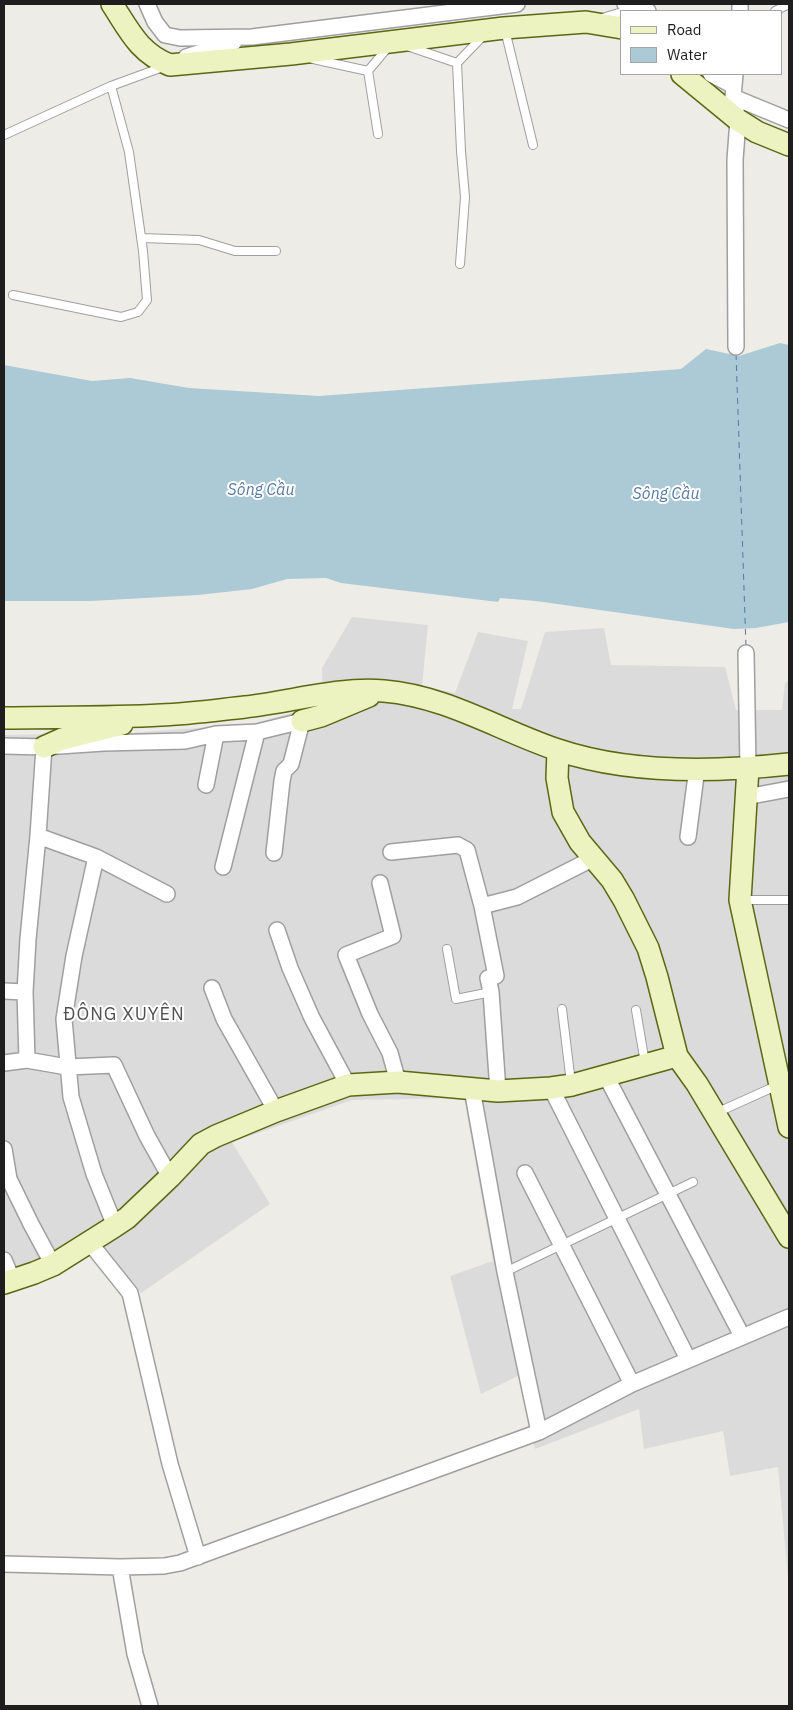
<!DOCTYPE html>
<meta charset="utf-8">
<style>
body{margin:0}
#map{position:relative;width:793px;height:1710px;overflow:hidden;background:#eeece6;font-family:"IBM Plex Sans",sans-serif}
canvas{display:block}
.frame{position:absolute;inset:0;border:5px solid #1e1e1e;pointer-events:none}
.legend{position:absolute;left:620px;top:10px;width:162px;height:65px;box-sizing:border-box;background:#fff;border:1px solid #a5a5a5;margin:0;padding:6px 9px;list-style:none;font-size:15px;color:#1e1e1e}
.legend li{display:flex;align-items:center;gap:10px;height:25px}
.legend b{width:25px;border:1px solid #a5a5a5}
</style>
<div id="map">
<canvas width="793" height="1710"></canvas>
<div class="frame"></div>
<ul class="legend">
<li><b style="height:6px;background:#ecf2c0"></b>Road</li>
<li><b style="height:14px;background:#abcad6"></b>Water</li>
</ul>
</div>
<script>
const ctx = document.querySelector('canvas').getContext('2d');
ctx.lineJoin = 'round';
function paint(path, color) { ctx.fillStyle = color; ctx.fill(path, 'evenodd'); }
function strokePath(path, color, width, dash) { ctx.strokeStyle = color; ctx.lineWidth = width; ctx.lineCap = dash ? 'butt' : 'round'; ctx.setLineDash(dash || []); ctx.stroke(path); }
function label(font, color, halo, rows, align = 'center') {
  ctx.font = font + ' "IBM Plex Sans",sans-serif'; ctx.lineWidth = 4; ctx.setLineDash([]); ctx.textBaseline = 'middle'; ctx.strokeStyle = halo; ctx.fillStyle = color; for (const [text, x, y, turn = 0] of rows) {
    ctx.save(); ctx.translate(x, y); ctx.rotate((+turn || 0) * Math.PI / 180); ctx.textAlign = isNaN(turn) ? turn : align; if (halo) ctx.strokeText(text, 0, 0); ctx.fillText(text, 0, 0); ctx.restore();
  }
}
paint(new Path2D(`
 M352,617L428,625L422,686L455,693L478,632L528,641L512,709H521L545,632L604,628L611,665L725,667L736,710H782L785,683L789,681V1588L778,1467L730,1476L723,1431L644,1449L639,1409L535,1449L520,1375L481,1394L450,1276L493,1261L464,1098L352,1100L232,1142L270,1204L141,1293L103,1247L4,1292V735L129,733L253,724L323,704L322,668Z`), '#dcdbdb');
paint(new Path2D(`
 M780,343L789,345V622L756,628L734,629L536,601L500,598L498,602L341,583L326,578L287,579L252,589L198,595L91,601H4V365L92,381L130,378L189,388L319,396L681,369L706,349L739,356Z`), '#abcad6');
strokePath(new Path2D(`
 M736,354L746,647`), '#5678a2', 1, [6, 5]);
const lane = new Path2D(`
 M775,11L789,4
 M602,18L622,12
 M505,30L533,145
 M407,46L457,63L484,35
 M313,59L368,71L389,46
 M457,63L461,151L465,197L460,264
 M368,71L378,134
 M4,135L111,86L163,67
 M141,238L199,240L235,251H276
 M13,295L121,317L138,312L147,300L143,251L129,152L111,86
 M742,900H789
 M447,949L456,999L491,992
 M562,1009L571,1083
 M636,1010L645,1063
 M716,1113L778,1085
 M505,1272L693,1182`);
const street = new Path2D(`
 M147,4L155,22L165,35L180,38L252,37L517,4
 M625,4L644,8L648,11
 M740,11V4
 M186,57L234,42
 M711,74L734,86
 M735,74L733,97L738,120L735,160L736,347
 M733,97L789,120
 M746,653L748,768
 M4,746L44,747L104,743L185,741L216,734L257,732L302,721L291,764L284,771L282,781L274,853
 M206,785L216,734
 M746,797L789,789
 M38,836L96,857L167,894
 M688,837L697,768
 M391,852L458,845L467,850L482,906L496,976L488,978L491,992L498,1091
 M96,857L74,956L64,1019L71,1097L94,1174L115,1226
 M223,867L257,732
 M380,883L393,936L346,955L370,1014L390,1053L398,1082
 M482,906L517,897L594,858
 M277,930L290,968L312,1018L348,1085
 M212,988L224,1019L276,1111
 M4,991L25,992
 M27,1060L25,992L28,939L38,836L44,747
 M4,1063L27,1060L67,1067L114,1065L147,1136L170,1177
 M606,1076L742,1336
 M551,1088L688,1359
 M472,1089L505,1272L539,1432
 M4,1149L9,1179L31,1224L53,1265
 M525,1173L632,1384
 M90,1243L130,1293L170,1464L198,1557
 M4,1260L13,1281
 M4,1564L120,1567L164,1566L180,1563L539,1432L632,1384L789,1317
 M120,1567L135,1654L150,1706`);
const secondary = new Path2D(`
 M112,4C129,30 139,53 170,65L291,54L504,28L586,22L622,28
 M682,74L738,120L757,132L789,145
 M4,718C56,717 109,718 161,715C189,714 217,710 245,707C291,702 338,687 384,691C446,696 501,731 558,750C629,774 716,772 789,764
 M302,721L321,716L369,696
 M44,747L62,739L122,724
 M558,750L557,778L563,812L580,842L612,880L624,900L648,948L657,977L677,1056L697,1084L789,1237
 M748,768L740,900L789,1127
 M4,1283L34,1273L53,1265L115,1226L127,1218L170,1177L201,1144L216,1136L276,1111L348,1085L398,1082L498,1091L551,1088L572,1085L677,1056`);
strokePath(lane, '#9f9f9f', 10);
strokePath(street, '#9f9f9f', 18);
strokePath(secondary, '#5a6812', 24);
strokePath(lane, '#fff', 8);
strokePath(street, '#fff', 15);
strokePath(secondary, '#ecf2c0', 21);
label('italic 16px', '#5678a2', '#fff', [
 ["Sông Cầu",261,490],
 ["Sông Cầu",666,494]
]);
ctx.letterSpacing = '1px';
label('18px', '#515151', '#fff', [
 ["ĐÔNG XUYÊN",124,1015]
]);
ctx.letterSpacing = '0px';
</script>
